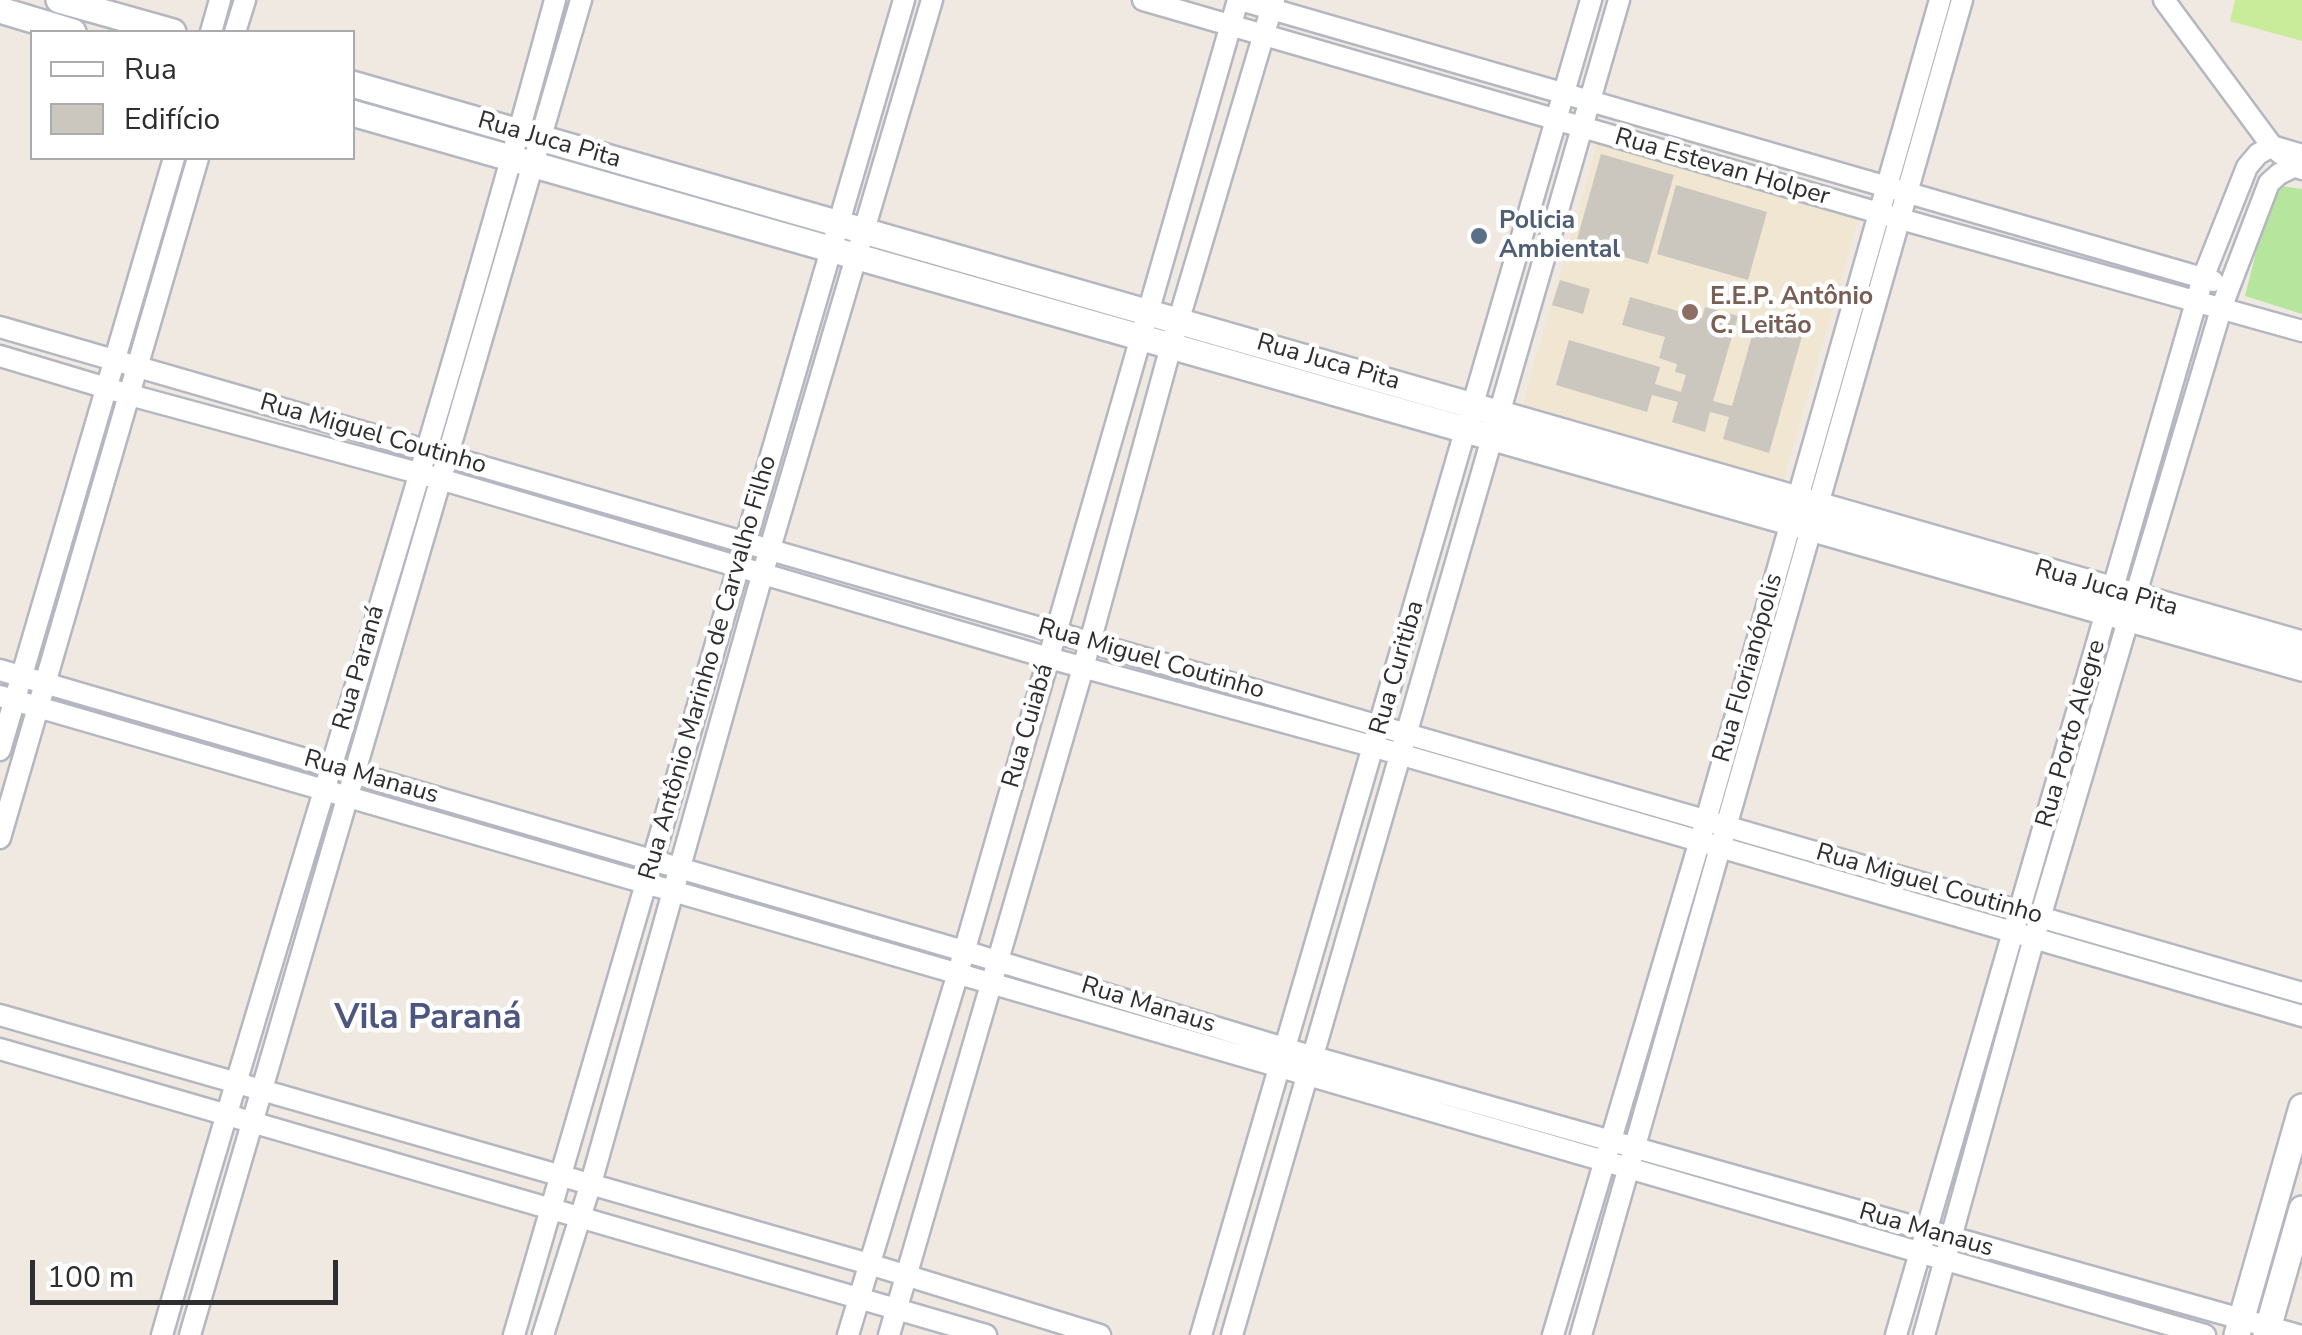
<!DOCTYPE html>
<meta charset="utf-8">
<style>
body{margin:0}
#map{position:relative;width:2302px;height:1335px;overflow:hidden;background:#efe9e1;font-family:"Nunito Sans",sans-serif}
canvas{display:block}
.legend{position:absolute;left:30px;top:30px;width:325px;height:130px;box-sizing:border-box;background:#fff;border:2px solid #ababab;margin:0;padding:12px 18px;list-style:none;font-size:30px;color:#2e2e2e}
.legend li{display:flex;align-items:center;gap:20px;height:50px}
.legend b{width:50px;border:2px solid #ababab}
.scale{position:absolute;left:30px;top:1260px;width:308px;height:45px;box-sizing:border-box;border:5px solid #2e2e2e;border-top:0;padding-left:12px;font-size:30px;line-height:35px;white-space:nowrap;color:#2e2e2e;-webkit-text-stroke:8px #fff;paint-order:stroke}
</style>
<div id="map">
<canvas width="2302" height="1335"></canvas>
<ul class="legend">
<li><b style="height:12px;background:#fff"></b>Rua</li>
<li><b style="height:28px;background:#cbc7bf"></b>Edifício</li>
</ul>
<div class="scale">100 m</div>
</div>
<script>
const ctx = document.querySelector('canvas').getContext('2d');
ctx.lineJoin = 'round';
function paint(path, color) { ctx.fillStyle = color; ctx.fill(path, 'evenodd'); }
function strokePath(path, color, width, dash) { ctx.strokeStyle = color; ctx.lineWidth = width; ctx.lineCap = dash ? 'butt' : 'round'; ctx.setLineDash(dash || []); ctx.stroke(path); }
function label(font, color, halo, rows, align = 'center') {
  ctx.font = font + ' "Nunito Sans",sans-serif'; ctx.lineWidth = 9; ctx.setLineDash([]); ctx.textBaseline = 'middle'; ctx.strokeStyle = halo; ctx.fillStyle = color; for (const [text, x, y, turn = 0] of rows) {
    ctx.save(); ctx.translate(x, y); ctx.rotate((+turn || 0) * Math.PI / 180); ctx.textAlign = isNaN(turn) ? turn : align; if (halo) ctx.strokeText(text, 0, 0); ctx.fillText(text, 0, 0); ctx.restore();
  }
}
paint(new Path2D(`
 M1598,141L1859,217L1783,482L1522,406Z`), '#f0e6d1');
paint(new Path2D(`
 M2273,185L2302,189V314L2245,296Z`), '#b6e59e');
paint(new Path2D(`
 M2235,0H2302V41L2230,21Z`), '#c9ec9a');
paint(new Path2D(`
 M1601,154L1674,175L1648,264L1576,243Z
 M1676,185L1767,212L1748,280L1657,254Z
 M1560,280L1590,289L1583,314L1552,305Z
 M1630,297L1702,318L1705,307L1738,316L1713,401L1732,406L1756,322L1802,336L1769,453L1723,439L1729,417L1710,412L1705,432L1672,422L1678,402L1652,395L1647,412L1556,385L1569,340L1660,367L1655,384L1681,392L1686,375L1675,372L1677,364L1659,358L1665,337L1622,325Z`), '#cbc7bf');
const minor = new Path2D(`
 M1143,0L1879,213L2302,331
 M1240,0L2213,281
 M2164,0L2272,146L2281,154
 M211,32L220,0
 M235,32L245,0
 M0,327L2302,993
 M0,356L130,395L440,479L1049,658L1375,747L2302,1016
 M0,670L964,951L1314,1057L2298,1335
 M0,696L2205,1335
 M0,750L174,158
 M0,838L198,158
 M0,1015L869,1264L1100,1335
 M0,1049L986,1335
 M162,1335C290,889 434,448 555,0
 M190,1335L581,0
 M514,1335L904,0
 M543,1335L591,1183L763,572L932,0
 M848,1335L958,973L1238,0
 M889,1335L1083,668L1171,346L1274,0
 M1201,1335L1591,0
 M1232,1335L1619,0
 M1553,1335L1706,820L1940,0
 M1581,1335L1962,0
 M1896,1335L2203,278L2247,167L2258,154L2272,146L2302,155
 M1924,1335L2034,938L2135,597L2222,306L2269,183L2279,174L2295,166L2302,169`);
const tertiary = new Path2D(`
 M59,0L173,32
 M0,10L73,32
 M352,84L2302,644
 M352,113L2302,668
 M2237,1335L2302,1107
 M2266,1335L2302,1209`);
strokePath(minor, '#b4b7c1', 25);
strokePath(tertiary, '#b4b7c1', 30);
strokePath(minor, '#fff', 20);
strokePath(tertiary, '#fff', 25);
for (const [x, y, r, color] of [
 [1479,236,10,"#5c6f8a"],
 [1690,312,10,"#8d6e63"]
]) { const dot = new Path2D(); dot.arc(x, y, r, 0, 2 * Math.PI); ctx.fillStyle = color; ctx.fill(dot); strokePath(dot, '#fff', 4); }
label('25px', '#2e2e2e', '#fff', [
 ["Rua Juca Pita",549,141,16],
 ["Rua Estevan Holper",1722,168,16],
 ["Rua Juca Pita",1328,363,16],
 ["Rua Miguel Coutinho",373,435,16],
 ["Rua Juca Pita",2106,589,16],
 ["Rua Miguel Coutinho",1151,660,16],
 ["Rua Paraná",360,668,-74],
 ["Rua Antônio Marinho de Carvalho Filho",709,668,-74],
 ["Rua Curitiba",1398,668,-74],
 ["Rua Florianópolis",1749,668,-74],
 ["Rua Cuiabá",1029,726,-74],
 ["Rua Porto Alegre",2072,734,-74],
 ["Rua Manaus",371,778,16],
 ["Rua Miguel Coutinho",1929,885,16],
 ["Rua Manaus",1148,1006,17],
 ["Rua Manaus",1926,1231,16]
]);
label('bold 25px', '#4e5e75', '#fff', [
 ["Policia",1499,222],
 ["Ambiental",1499,251]
], 'left');
label('bold 25px', '#785e54', '#fff', [
 ["E.E.P. Antônio",1710,298],
 ["C. Leitão",1710,327]
], 'left');
label('bold 35px', '#4d5680', '#fff', [
 ["Vila Paraná",428,1020]
]);
</script>
